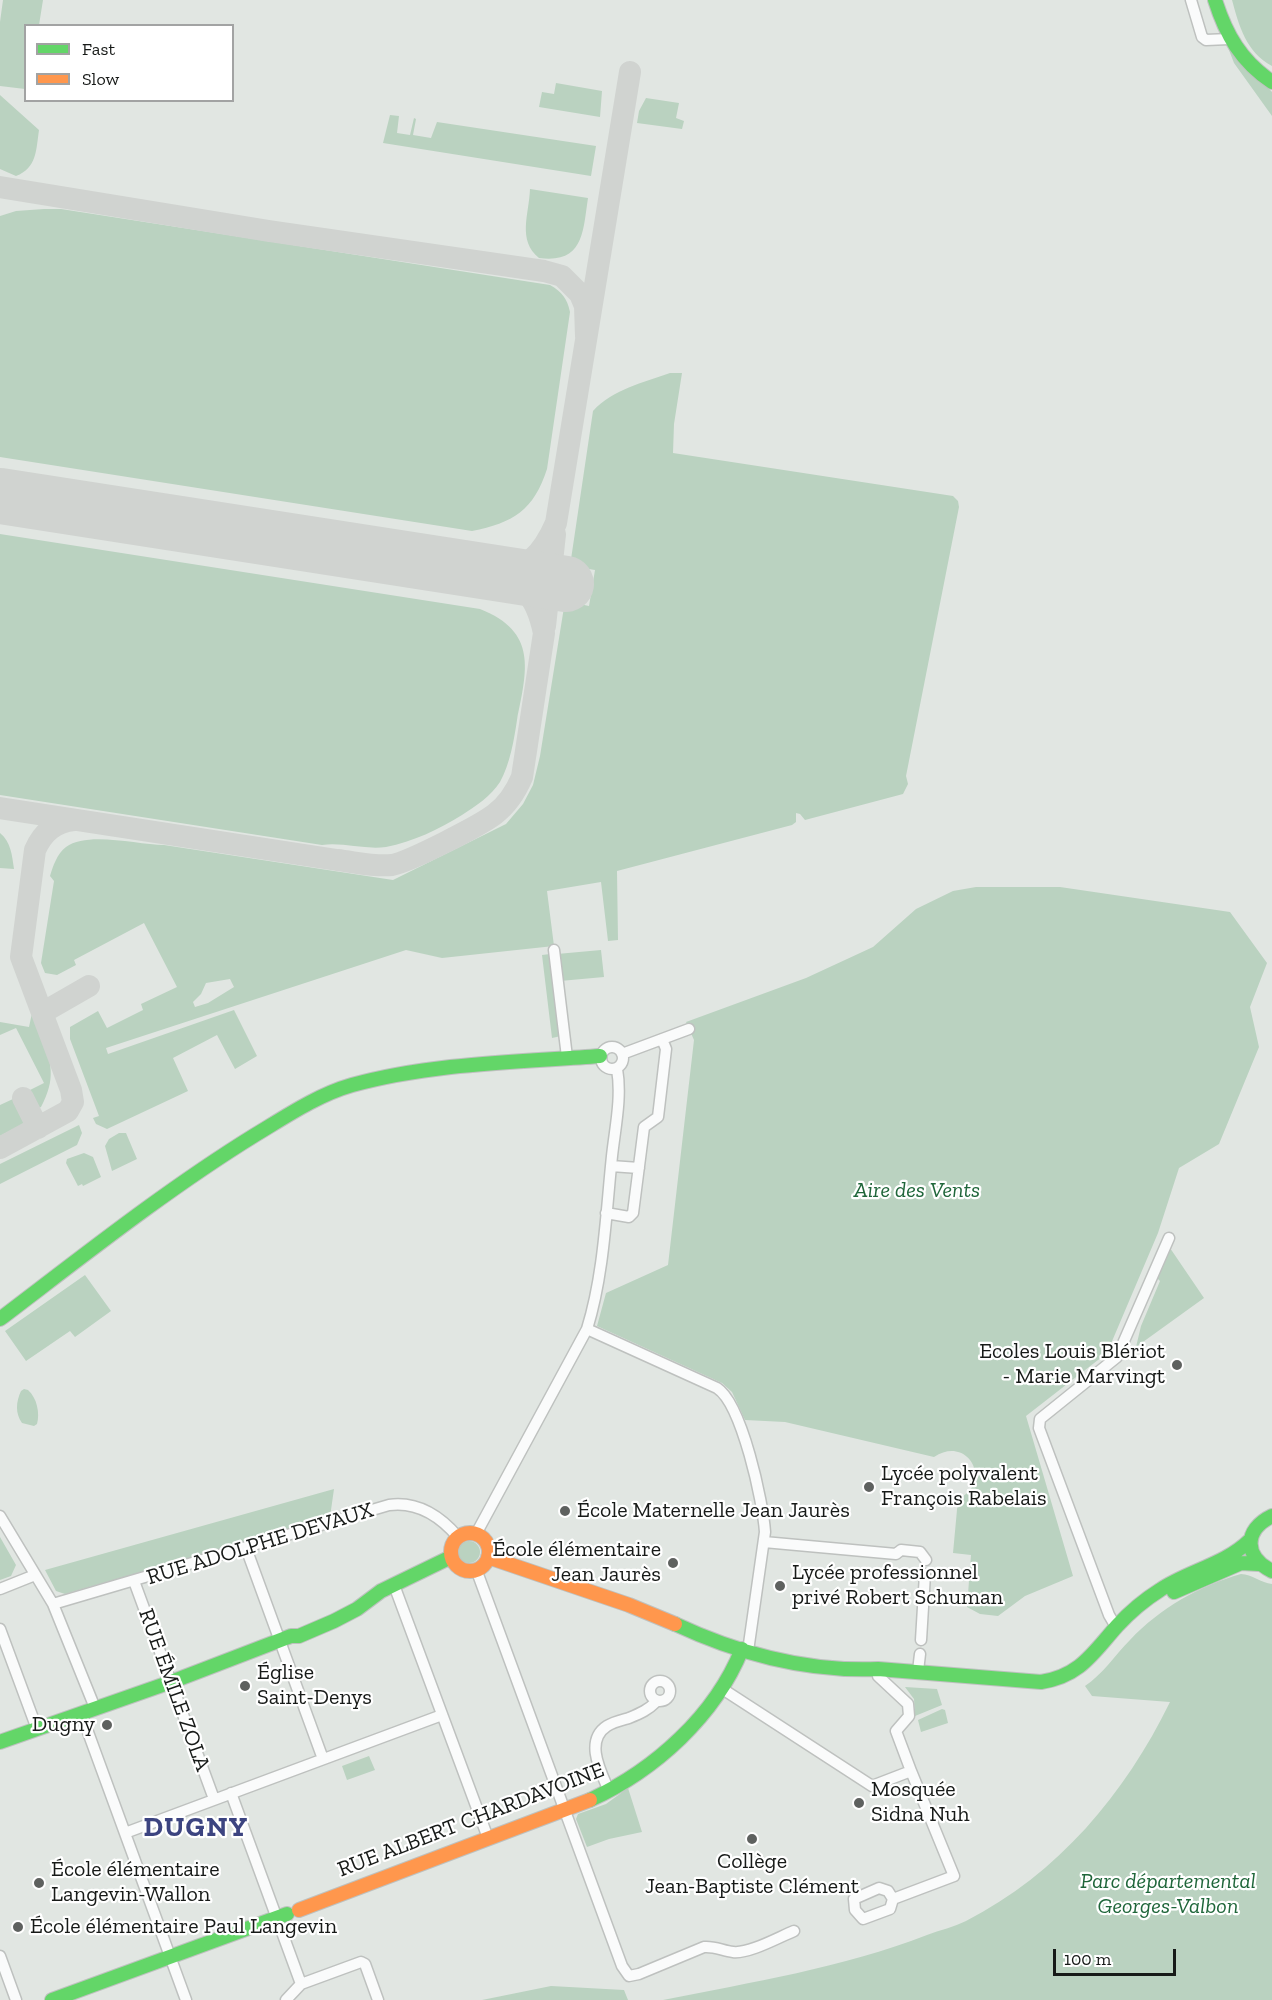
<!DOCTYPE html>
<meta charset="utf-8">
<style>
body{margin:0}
#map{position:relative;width:1272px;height:2000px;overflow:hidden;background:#e1e6e2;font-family:"Zilla Slab",serif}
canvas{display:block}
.legend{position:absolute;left:24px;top:24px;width:210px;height:78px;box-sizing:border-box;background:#fff;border:2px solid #a2a3a3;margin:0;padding:8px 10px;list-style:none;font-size:18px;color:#171a18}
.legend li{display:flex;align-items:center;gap:12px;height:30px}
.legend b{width:30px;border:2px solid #a2a3a3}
.scale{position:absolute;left:1053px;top:1949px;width:123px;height:27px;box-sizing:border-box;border:3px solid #171a18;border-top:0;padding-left:8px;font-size:18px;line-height:21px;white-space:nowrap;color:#171a18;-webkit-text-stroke:4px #fff;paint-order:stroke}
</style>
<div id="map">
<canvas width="1272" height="2000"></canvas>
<ul class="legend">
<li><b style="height:8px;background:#63d668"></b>Fast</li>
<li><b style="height:8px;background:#ff974d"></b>Slow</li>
</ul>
<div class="scale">100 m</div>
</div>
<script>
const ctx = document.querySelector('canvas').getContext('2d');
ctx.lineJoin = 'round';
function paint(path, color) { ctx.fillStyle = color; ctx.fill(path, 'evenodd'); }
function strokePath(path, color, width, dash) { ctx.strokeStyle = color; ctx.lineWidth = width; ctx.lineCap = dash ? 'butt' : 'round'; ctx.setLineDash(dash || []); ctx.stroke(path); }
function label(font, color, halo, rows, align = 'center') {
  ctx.font = font + ' "Zilla Slab",serif'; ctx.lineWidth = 4.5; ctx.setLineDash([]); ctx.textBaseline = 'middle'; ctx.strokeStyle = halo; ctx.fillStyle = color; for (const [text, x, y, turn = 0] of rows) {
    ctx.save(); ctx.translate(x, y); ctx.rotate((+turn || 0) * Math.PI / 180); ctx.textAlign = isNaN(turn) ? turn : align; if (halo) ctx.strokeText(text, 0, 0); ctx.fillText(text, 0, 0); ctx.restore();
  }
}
paint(new Path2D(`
 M3,0H43L39,25L26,26L25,89L0,86V22Z
 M1232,0H1272V66C1246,52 1239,26 1232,0Z
 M1227,45L1272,92V116L1234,63Z
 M556,83L602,91L600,117L539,107L542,92L554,94Z
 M0,95L39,130C36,150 37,168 16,176L0,169Z
 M646,98L679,103L676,118L684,121L682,129L637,123L639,111Z
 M390,115L399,116L397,133L410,135L414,118L416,119L413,135L431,138L437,122L596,146L591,176L383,143Z
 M530,189L588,198C583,231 584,264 539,258C517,240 529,215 530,189Z
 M44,209H61L550,285C562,292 567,298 570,312L547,469C534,510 513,523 472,531L0,457V216L16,211Z
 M670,373H682L674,424L673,453L953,496L958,501L959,507L906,776L908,784L903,794L805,820L800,814L796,813V822L792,825L617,871L618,940L608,941L601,882L547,891L554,946L442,958L406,950L106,1048L108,1054L234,1010L257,1056L235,1069L217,1035L173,1058L188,1091L107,1129L96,1124L93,1118L99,1116L70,1039V1027L98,1011L107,1028L143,1010L141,1004L177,987L144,923L74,960L76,965L57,975L45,973L41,963L54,881L50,876C53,866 57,854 66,847C88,831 138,845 164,845L393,880L506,824L523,804L533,785L540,756L565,601L589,606L595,570L570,566L593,411C613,389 643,383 670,373ZM230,979L234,987L208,1003L195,1007L193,1002L201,994L206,983Z
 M0,534L480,609C538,632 527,670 517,720C514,740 510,764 500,782C491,796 476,806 462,815C439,829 413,842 386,847C365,850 343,842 322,845L0,795Z
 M0,833C11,842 12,855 14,869L0,868Z
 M976,887H1060L1230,912L1267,963L1250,1007L1259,1047L1219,1144L1179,1168L1158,1233L1107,1353L1026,1416L1073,1576L1025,1596L998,1616L980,1614L967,1607L971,1555L953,1553L958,1499C994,1483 968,1434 934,1457L785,1422L745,1420L732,1392L722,1383L597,1326L606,1293L668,1265L694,1040L686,1022L806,978L873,947L916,909L953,891Z
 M601,950L604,977L560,981L557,954Z
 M550,954L561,1036L552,1038L542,955Z
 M32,1013C36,1019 39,1027 41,1034C52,1063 56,1079 41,1107L39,1108L36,1106L28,1091L44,1083L16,1028L0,1035V1022L29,1027Z
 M13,1099L15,1105L20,1104L27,1118L25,1123L0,1136V1105Z
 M79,1125L82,1133L77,1145L0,1184V1164Z
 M119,1133H126L137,1159L112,1171L105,1146L109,1139Z
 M84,1153L93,1157L101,1177L83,1186L82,1184L78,1186L66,1163L67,1159Z
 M1170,1248L1204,1298L1136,1347L1141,1326L1160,1281L1156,1277Z
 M85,1275L111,1311L75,1337L70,1331L26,1361L5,1331Z
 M24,1389L28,1390C37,1398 40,1413 37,1424L34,1426L22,1423C15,1413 16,1402 21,1391Z
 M334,1489L330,1517L65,1594L56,1591L45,1570Z
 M0,1537L16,1565L11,1576L0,1580Z
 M458 1552a11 11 0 1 1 22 0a11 11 0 1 1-22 0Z
 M1241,1574C1252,1574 1261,1583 1272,1584V2000H663C752,1982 842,1968 927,1935C940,1930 954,1927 966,1921C1058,1874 1125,1794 1170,1702L1092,1696L1085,1686C1103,1674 1115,1655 1130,1640C1160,1608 1199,1586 1241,1574Z
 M905,1687L937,1689L942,1705L915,1716L914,1699Z
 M942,1709L945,1710L948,1723L921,1732L918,1720Z
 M369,1756L375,1770L347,1780L342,1766Z
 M628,1788L642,1832L609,1839L587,1847L576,1819L578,1814L606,1804Z
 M551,1986L624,1990L628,2000H482Z`), '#bad2c0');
strokePath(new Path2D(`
 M0,187L269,231L544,271L562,276L580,294L585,306L586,336
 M490,571C527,572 542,555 556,523L630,72
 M545,626L555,534
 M0,808L337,860C355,862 375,867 392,865C409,862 481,825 495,814C508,804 516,791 522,777L544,633C535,590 522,584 482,571
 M42,1013L89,986
 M23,1098L38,1128
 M0,1148L68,1111L73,1102L71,1090L21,957L35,850C43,832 55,822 74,820`), '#d0d3d0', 22);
strokePath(new Path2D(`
 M0,496L566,584`), '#d0d3d0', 56);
const street = new Path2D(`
 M1191,0L1202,37L1206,40L1229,39
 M554,950L567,1057
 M601 1058a11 11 0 1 1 22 0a11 11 0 1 1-22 0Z
 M622,1054L689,1029
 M611,1166L639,1168
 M606,1213L629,1217L633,1213L644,1127L658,1117L666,1049L662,1039
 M587,1329L717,1388C742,1404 763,1502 765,1532L748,1651
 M0,1516L53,1604L95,1708
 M476,1534L587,1329C604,1274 606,1213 612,1156C615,1128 622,1097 617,1069
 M764,1542L896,1554L901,1550L920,1552L926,1560
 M246,1548L323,1759
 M476,1569L622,1966L629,1976L639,1974L704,1947C715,1946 723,1951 733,1952C749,1954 779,1937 794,1931
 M134,1581L214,1799
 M394,1585L488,1838
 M0,1589L35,1575
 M53,1604L389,1505C418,1501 440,1516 458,1537
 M1116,1627L1109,1615L1039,1428L1040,1419L1117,1357L1169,1238
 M0,1629L37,1729
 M921,1640L925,1574
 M918,1671L920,1654
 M878,1676L908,1704L909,1716L896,1731L911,1771
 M650 1691a10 10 0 1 1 20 0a10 10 0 1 1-20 0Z
 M721,1688L872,1786L911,1771L954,1876L893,1899
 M81,1713L186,2000
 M609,1791C601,1772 584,1741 607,1726C613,1722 622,1720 629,1718C641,1713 648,1710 657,1701
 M231,1793L301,1984
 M125,1833L442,1715
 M879,1888L888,1891L893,1899L890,1909L863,1919L855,1910L854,1899Z
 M0,1956L16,2000
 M286,2000L301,1984L361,1962L365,1964L378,2000`);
const fast = new Path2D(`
 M1215,0C1226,35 1241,61 1272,82
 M0,1319C83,1256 166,1190 255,1135C285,1117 317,1095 352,1085C432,1063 518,1062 600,1056
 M1272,1516C1243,1530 1244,1557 1272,1571
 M1174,1592L1241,1563L1259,1564
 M675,1624C739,1654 807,1672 878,1669L1041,1682C1080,1676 1093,1653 1117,1626C1130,1612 1144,1600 1160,1590C1188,1571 1224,1565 1249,1541
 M0,1742L171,1682L291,1636H299L334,1621L357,1609L381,1591L451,1557
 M590,1800C655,1770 715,1716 742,1649
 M52,2000L287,1914`);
const slow = new Path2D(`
 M451 1552a19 19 0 1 1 38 0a19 19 0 1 1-38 0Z
 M488,1557L629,1605L675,1624
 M299,1910L590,1800`);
strokePath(street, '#bec1bf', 13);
strokePath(fast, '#bec1bf', 16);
strokePath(slow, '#bec1bf', 16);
strokePath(street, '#fafbfb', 10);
strokePath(fast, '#63d668', 14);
strokePath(slow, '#ff974d', 14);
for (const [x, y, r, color] of [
 [1177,1365,6,"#5e615f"],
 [869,1487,6,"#5e615f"],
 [565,1511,6,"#5e615f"],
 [673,1563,6,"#5e615f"],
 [780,1586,6,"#5e615f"],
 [245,1686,6,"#5e615f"],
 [107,1725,6,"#5e615f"],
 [859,1803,6,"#5e615f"],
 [752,1839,6,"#5e615f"],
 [39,1883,6,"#5e615f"],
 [18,1927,6,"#5e615f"]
]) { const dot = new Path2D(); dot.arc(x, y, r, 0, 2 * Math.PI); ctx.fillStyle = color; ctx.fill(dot); strokePath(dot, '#fff', 2); }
label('italic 22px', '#1f663a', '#fff', [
 ["Aire des Vents",917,1191],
 ["Parc départemental",1168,1882],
 ["Georges-Valbon",1168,1907]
]);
label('22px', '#171a18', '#fff', [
 ["Ecoles Louis Blériot",1165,1352,"right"],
 ["- Marie Marvingt",1165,1377,"right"],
 ["Lycée polyvalent",881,1474],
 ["François Rabelais",881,1499],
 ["École Maternelle Jean Jaurès",577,1511],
 ["École élémentaire",661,1550,"right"],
 ["Jean Jaurès",661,1575,"right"],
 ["Lycée professionnel",792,1573],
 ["privé Robert Schuman",792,1598],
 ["Église",257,1673],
 ["Saint-Denys",257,1698],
 ["Dugny",95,1725,"right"],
 ["Mosquée",871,1790],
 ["Sidna Nuh",871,1815],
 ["Collège",752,1862,"center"],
 ["Jean-Baptiste Clément",752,1887,"center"],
 ["École élémentaire",51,1870],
 ["Langevin-Wallon",51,1895],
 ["École élémentaire Paul Langevin",30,1927]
], 'left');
label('22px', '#171a18', '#fff', [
 ["RUE ADOLPHE DEVAUX",260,1544,-17],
 ["RUE ÉMILE ZOLA",174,1690,70],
 ["RUE ALBERT CHARDAVOINE",471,1820,-21]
]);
ctx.letterSpacing = '1.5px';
label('bold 28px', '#3c4480', '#fff', [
 ["DUGNY",196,1828]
]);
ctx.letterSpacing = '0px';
</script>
